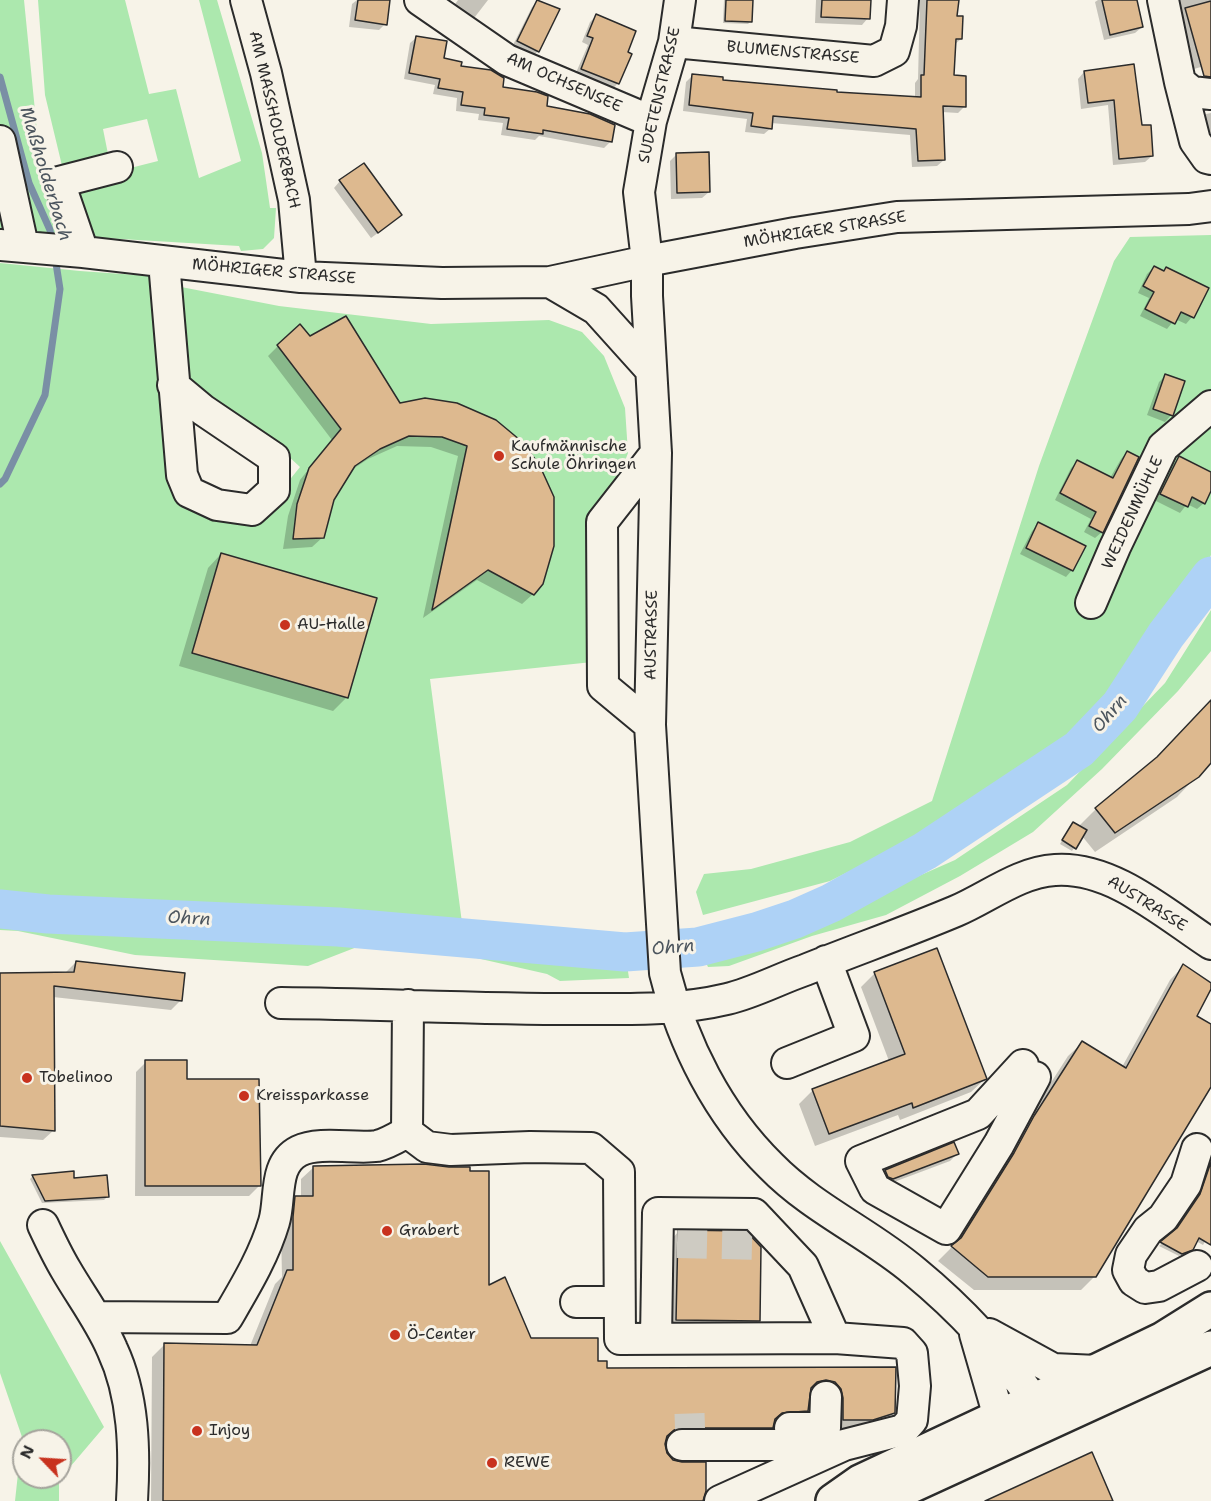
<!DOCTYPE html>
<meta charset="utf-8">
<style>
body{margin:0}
#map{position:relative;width:1211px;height:1501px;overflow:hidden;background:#f7f3e8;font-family:"Shantell Sans",sans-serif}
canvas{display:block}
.north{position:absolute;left:12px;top:1429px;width:60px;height:60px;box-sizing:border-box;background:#f7f3e8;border:2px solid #a5a39c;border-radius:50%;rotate:295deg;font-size:16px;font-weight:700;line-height:24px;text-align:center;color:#2b2b2b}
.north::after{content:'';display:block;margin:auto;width:21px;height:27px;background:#c8321e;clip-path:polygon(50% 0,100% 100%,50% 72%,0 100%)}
</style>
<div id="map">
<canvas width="1211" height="1501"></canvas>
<div class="north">N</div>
</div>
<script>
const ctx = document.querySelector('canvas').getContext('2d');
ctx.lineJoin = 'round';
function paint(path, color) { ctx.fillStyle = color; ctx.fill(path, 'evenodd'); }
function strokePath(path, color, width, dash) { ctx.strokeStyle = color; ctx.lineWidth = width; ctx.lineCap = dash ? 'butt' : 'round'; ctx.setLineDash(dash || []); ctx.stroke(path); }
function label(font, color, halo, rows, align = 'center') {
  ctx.font = font + ' "Shantell Sans",sans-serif'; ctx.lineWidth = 6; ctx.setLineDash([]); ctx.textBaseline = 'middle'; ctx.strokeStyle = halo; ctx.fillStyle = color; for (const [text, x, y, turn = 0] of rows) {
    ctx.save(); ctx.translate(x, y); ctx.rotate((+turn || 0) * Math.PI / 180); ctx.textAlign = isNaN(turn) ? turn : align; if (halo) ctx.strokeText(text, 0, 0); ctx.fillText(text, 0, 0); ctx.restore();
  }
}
paint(new Path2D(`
 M0,0H24L37,131L65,233L0,232Z
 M38,0H125L149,94L176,89L199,178L241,161L199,0H217L262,153L270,208H276L274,238L263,249L241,251L239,246L87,237L72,198L79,181L158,161L147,119L103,129L110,164L64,174L45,95Z
 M1211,235V555L1193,592L1104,699L1043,759L921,836L830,881L703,915L696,892L704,874L751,869L850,842L932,801L1039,466L1114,261L1130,237Z
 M0,263L80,271L165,277L196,504L279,493L300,467L271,440L187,382L176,286L279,306L431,324L549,320L582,332L604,356L625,408L628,453L602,522V661L430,679L464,938L625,952L629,978L560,981L547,974L472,957L357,947L308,966L135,955L18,931L0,930Z
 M1211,610V651L1178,691L1102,769L1033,832L960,876L886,915L812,936L729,966L708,967L700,950L720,947L792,927L855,904L955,860L1067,785L1165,683Z
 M0,1241L104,1427L59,1480V1501H15L22,1437L0,1373ZM24,1441H60V1477H24Z`), '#ace8ae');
paint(new Path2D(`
 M357,0H377L385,24L379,30L349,27L352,4Z
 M458,0H488L471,22L451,10Z
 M539,0L558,10L538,51L531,58L514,49V43L532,7Z
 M724,0H752L751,21L748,24L723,23Z
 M816,0H869L868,18L862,25L815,23Z
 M920,0H957L956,18L961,39L954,45L953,77L965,106L958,113L942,112L944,160L937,166L912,167L910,135L771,123V128L764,134L745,132L747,119L683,111L686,82L692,76L721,82L836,94L915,98V83L918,79Z
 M1098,0H1136L1142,27L1135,33L1104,40L1095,2Z
 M1177,0H1211V64L1194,69L1179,16Z
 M596,16L618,83L612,90L575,75L588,45L582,42L590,22Z
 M417,37L442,59L611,141L604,148L539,136L535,140L501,135L503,123L478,120L479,114L456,111L457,98L433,94L435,85L404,79L410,43Z
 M1133,66L1140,127L1152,156L1145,162L1113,165L1108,105L1081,109L1078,79L1084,72Z
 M1211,113V137L1205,140L1200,121L1206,114Z
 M677,154L709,192L702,198L671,199L670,161Z
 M340,181L394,221L371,238L334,188Z
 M1154,267L1207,289L1192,317L1186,324L1175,319L1167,329L1140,316L1149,298L1138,293L1147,274Z
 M310,338L399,405L457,404L533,594L522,604L477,580L423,618L458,456L431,447L397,446L368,459L350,471L332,499L323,537L312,547L283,549L288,516L300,480L332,440L268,356L278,346Z
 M1165,376L1171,415L1165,422L1147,415L1159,382Z
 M1127,452L1102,532L1095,538L1084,532L1091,519L1055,500L1071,468L1078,461L1110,478L1121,459Z
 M1179,458L1211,473V488L1204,503L1197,509L1187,504L1180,513L1154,500L1172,465Z
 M1039,524L1072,570L1066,577L1020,554L1032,531Z
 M221,554L347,697L333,711L179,666L208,568Z
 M1211,704V761L1177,797L1095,852L1082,836L1072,851L1060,844L1070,826L1078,827L1096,809L1154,761Z
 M76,962L181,1000L171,1010L53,997L54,1130L43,1140L0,1137V974L66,972Z
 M1183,966L1211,984L1195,1016L1211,1025V1084L1095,1276L1081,1290H974L938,1261L950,1249L1000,1168L1020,1131L1068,1056L1082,1043L1122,1067L1170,980Z
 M875,973L985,1079L971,1092L900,1120L898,1115L815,1146L799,1104L813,1090L889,1061L861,987Z
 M146,1062L186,1080L259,1186L249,1196H135L136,1072Z
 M957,1154L950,1161L886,1185L879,1178L886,1171Z
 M314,1167L488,1287L530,1340L596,1363L605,1370L894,1369V1412L881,1425L860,1431H831L813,1391L809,1392L807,1410L794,1422L772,1424L759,1439L664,1440L665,1454L702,1501H151L152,1357L164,1345L250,1346L275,1284L282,1277L281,1230L283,1210L296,1198H301V1179Z
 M1209,1172L1211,1174V1231L1203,1245L1196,1241L1189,1252L1179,1256L1159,1246L1175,1232L1198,1198Z
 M33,1176L107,1197L104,1200L42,1203L30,1179Z
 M678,1232L759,1320L751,1328H669L671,1240Z`), '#0003');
strokePath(new Path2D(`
 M0,77L29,183L50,230L52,243
 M0,484L5,479L45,395L60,289L55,257`), '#7a8fa5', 7);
strokePath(new Path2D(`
 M0,909L48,914L338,927L625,952L698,947L756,932L795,919L831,903L925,851L1079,749L1120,706L1166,635L1211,576`), '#aed2f6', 39);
const building = new Path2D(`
 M358,0H390L387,25L355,20Z
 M537,0L560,9L539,52L517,41Z
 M726,0H753L752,22L725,21Z
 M822,0H871L870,19L821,17Z
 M927,0H959L957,16H963L962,39H956L954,75L966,76V107L943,106L945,160L918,161L916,129L773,116L772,129L751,126L753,113L689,105L692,74L723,77V80L837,90V92L921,97V75H924Z
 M1102,0H1137L1143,27L1110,35Z
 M1211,1V77L1204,76L1185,8Z
 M596,14L636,31L628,52L632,54L619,84L581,69L593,38L587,36Z
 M416,36L447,41L444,58L462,62L461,66L491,70L504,78L503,87L537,92L548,96L547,106L590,114L615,125L612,142L543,130V134L507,129L509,118L484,115L485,108L461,105L463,92L438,88L440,79L409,73Z
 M1134,64L1142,125H1151L1153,156L1119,159L1114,100L1088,103L1084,71Z
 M709,152L710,192L677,193L676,153Z
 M364,163L402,215L378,233L339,180Z
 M1154,266L1164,271L1166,267L1209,288L1194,318L1181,312L1175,324L1145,309L1154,292L1143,286Z
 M346,316L400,403L425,398L457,403L496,420L520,440L539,464L554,497V546L543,584L534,595L488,570L432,610L467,446L442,437L409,436L380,449L355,466L334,500L324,538L293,539L297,504L309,468L341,429L277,345L300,324L310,336Z
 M1165,374L1185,381L1173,416L1153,409Z
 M1127,451L1139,457L1103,533L1089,526L1096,512L1060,493L1077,460L1113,478Z
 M1179,456L1211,472V491L1205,504L1192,497L1188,507L1160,494Z
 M1038,522L1086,546L1073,571L1026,548Z
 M221,553L377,598L348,698L192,653Z
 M1211,700V763L1199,777L1115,833L1095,808L1157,757Z
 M1073,822L1087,830L1076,849L1062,840Z
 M937,948L987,1079L913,1108L912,1103L829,1134L812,1089L905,1054L874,972Z
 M76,961L185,973L182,1001L54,986L55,1131L0,1126V973L74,972Z
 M1183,964L1211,983V989L1197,1016L1211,1024V1087L1096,1277H988L951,1246L961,1238L1014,1153L1034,1116L1082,1041L1126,1068Z
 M145,1060H187V1079H259L261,1186H145Z
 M954,1142L959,1154L893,1179L888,1177L885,1170Z
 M1211,1162V1245L1199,1238L1193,1250L1182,1254L1160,1242L1177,1228L1200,1194Z
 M424,1164L449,1167H470V1171H489V1285L505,1277L531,1338H598V1361H607V1368L896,1367L895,1413L873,1420H843V1398L841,1389L835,1382L826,1380L817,1382L811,1388L808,1411L782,1413L775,1419L773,1428H682L674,1430L667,1436L665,1444L667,1453L673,1460L682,1462H706V1491L703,1501H163L164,1343L257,1345L287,1270H293V1217L295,1196H313V1166Z
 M74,1171V1178L107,1175L109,1197L45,1201L32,1175Z
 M678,1230L746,1231L761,1247L760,1321L676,1320Z
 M1092,1452L1113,1501H985Z`);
paint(building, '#ddb98f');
strokePath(building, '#2b2b2b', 1.5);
strokePath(new Path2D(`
 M677,1243L761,1245
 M675,1429L707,1428`), '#cecbc2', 30, [30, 15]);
const minor = new Path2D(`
 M246,0L266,73L294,200L301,277
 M420,0L507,60L651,121
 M680,0L674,42L651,121L639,192L647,261V296L656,453L650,725L665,973C683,1044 718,1114 771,1166C813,1209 869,1233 914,1271C959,1308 1001,1353 1034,1401
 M1163,0L1180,82L1195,141L1207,158L1211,159
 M674,42L874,61L894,51L901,26L903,0
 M1180,82L1192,92L1211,94
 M0,141L23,246
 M0,245L83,252L301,277L442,283L550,282L647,261L795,233L897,217L1189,209L1211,206
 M83,252L59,182L117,167
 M164,262L182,475L189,492L217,505L252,510L274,490V458L203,410L173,385
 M550,282L596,309L650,369
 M1091,603L1115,547L1163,447L1211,406
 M650,725L603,686L602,522L656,453
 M281,1003C379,1004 477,1009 575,1009C626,1009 677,1011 727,999C753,993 779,979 805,970C855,950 906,932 956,911C987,898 1019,872 1055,870C1112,866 1165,914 1211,944
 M408,1005L407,1132L427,1147L451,1150L530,1147L591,1148L619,1172L620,1339L835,1338L903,1343L912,1353L915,1386L912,1420L903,1430L844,1445L720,1501
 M787,1063L854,1036L826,961
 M1023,1065L978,1114L861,1161L875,1189L946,1229L999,1144L1035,1077
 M1197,1149L1186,1184L1163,1218L1148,1230L1131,1255L1128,1270L1134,1281L1145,1288L1159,1286L1197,1266
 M43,1225C50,1240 57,1255 66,1270C81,1296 100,1321 112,1349C134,1396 135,1450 132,1501
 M576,1302H619
 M96,1317L227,1318C245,1287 264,1256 274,1222C281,1199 273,1164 299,1151C319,1141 355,1149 377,1146C387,1144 398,1137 407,1132
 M975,1334L999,1417
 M989,1334L1053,1369L1097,1371
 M656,1338L658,1213L754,1214L803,1266L835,1338
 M790,1428H825L826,1397
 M682,1445H832`);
const major = new Path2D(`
 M833,1501L860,1482L1097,1371L1163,1339L1211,1309
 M878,1501L1211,1348`);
strokePath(minor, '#2b2b2b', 34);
strokePath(major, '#2b2b2b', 38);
strokePath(minor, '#f7f3e8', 30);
strokePath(major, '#f7f3e8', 33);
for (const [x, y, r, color] of [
 [499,456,6,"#c8321e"],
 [285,625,6,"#c8321e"],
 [27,1078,6,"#c8321e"],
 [244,1096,6,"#c8321e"],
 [387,1231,6,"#c8321e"],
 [395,1335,6,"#c8321e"],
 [197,1431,6,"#c8321e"],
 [492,1463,6,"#c8321e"]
]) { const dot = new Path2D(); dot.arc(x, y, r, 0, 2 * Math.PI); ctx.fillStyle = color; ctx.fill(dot); strokePath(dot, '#f7f3e8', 2); }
label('16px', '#2b2b2b', '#f7f3e8', [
 ["BLUMENSTRASSE",793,53,5],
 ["AM OCHSENSEE",564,83,24],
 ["SUDETENSTRASSE",660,95,-77],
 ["AM MASSHOLDERBACH",274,120,77],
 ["MÖHRIGER STRASSE",825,230,-9],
 ["MÖHRIGER STRASSE",274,272,5],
 ["WEIDENMÜHLE",1133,513,-65],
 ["AUSTRASSE",652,635,-89],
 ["AUSTRASSE",1147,904,32]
]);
label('16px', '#2b2b2b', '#f7f3e8', [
 ["Kaufmännische",511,447],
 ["Schule Öhringen",511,465],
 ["AU-Halle",297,625],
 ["Tobelinoo",39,1078],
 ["Kreissparkasse",256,1096],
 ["Grabert",399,1231],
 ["Ö-Center",407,1335],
 ["Injoy",209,1431],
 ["REWE",504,1463]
], 'left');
label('italic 18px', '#4c555e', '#f7f3e8', [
 ["Maßholderbach",45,174,73],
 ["Ohrn",1110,714,-49],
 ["Ohrn",189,919,3],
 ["Ohrn",673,948,-5]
]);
</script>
